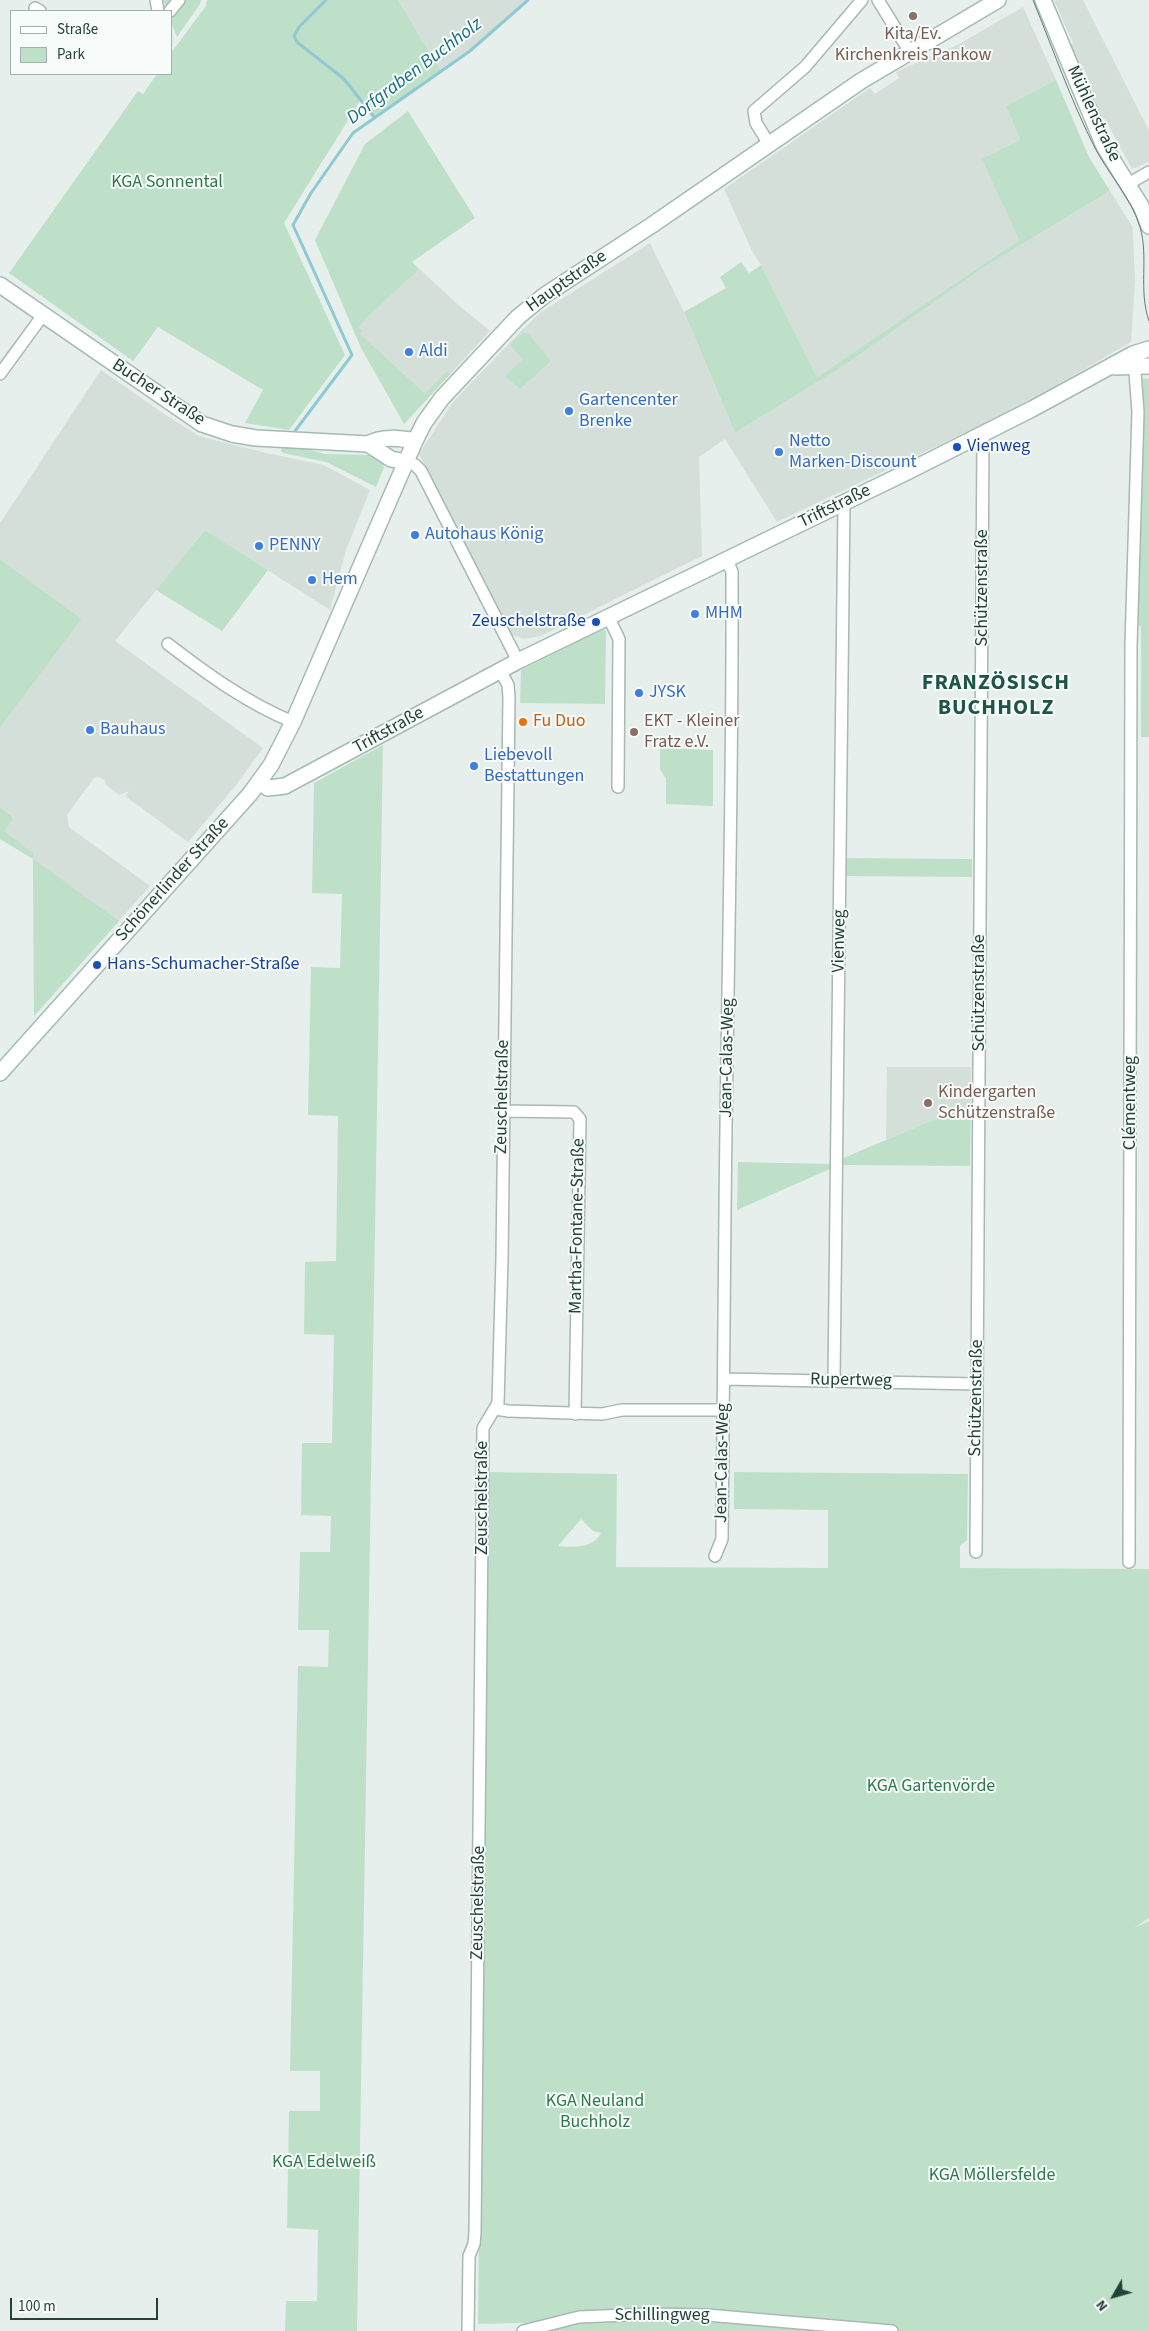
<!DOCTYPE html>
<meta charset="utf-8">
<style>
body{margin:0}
#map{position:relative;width:1149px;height:2331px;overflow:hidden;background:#e6efeb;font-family:"Source Sans 3",sans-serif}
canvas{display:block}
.legend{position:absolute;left:10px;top:10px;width:162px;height:65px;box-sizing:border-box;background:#f7fbf9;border:1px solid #a3b1ad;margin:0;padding:6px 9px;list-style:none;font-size:15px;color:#24423a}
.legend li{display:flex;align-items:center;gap:10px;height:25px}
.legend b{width:25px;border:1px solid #a3b1ad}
.north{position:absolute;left:1089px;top:2271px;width:50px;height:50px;-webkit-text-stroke:4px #f7fbf9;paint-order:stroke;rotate:232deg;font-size:14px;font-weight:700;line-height:20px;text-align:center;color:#24423a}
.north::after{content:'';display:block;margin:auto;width:18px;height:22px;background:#24423a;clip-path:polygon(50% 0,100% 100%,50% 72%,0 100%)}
.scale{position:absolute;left:10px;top:2298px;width:148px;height:22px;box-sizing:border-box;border:2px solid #24423a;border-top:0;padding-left:6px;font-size:15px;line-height:18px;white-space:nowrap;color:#24423a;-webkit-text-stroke:4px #f7fbf9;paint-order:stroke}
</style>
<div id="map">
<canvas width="1149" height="2331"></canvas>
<ul class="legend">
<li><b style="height:6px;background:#fff"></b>Straße</li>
<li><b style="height:14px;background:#bfe0c8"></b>Park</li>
</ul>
<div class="north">N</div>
<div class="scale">100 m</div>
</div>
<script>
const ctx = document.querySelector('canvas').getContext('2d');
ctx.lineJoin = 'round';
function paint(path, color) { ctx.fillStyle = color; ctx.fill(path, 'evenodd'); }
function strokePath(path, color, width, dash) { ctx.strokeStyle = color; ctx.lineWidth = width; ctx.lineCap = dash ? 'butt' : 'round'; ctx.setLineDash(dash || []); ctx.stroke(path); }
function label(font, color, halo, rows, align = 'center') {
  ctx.font = font + ' "Source Sans 3",sans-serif'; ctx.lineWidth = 4; ctx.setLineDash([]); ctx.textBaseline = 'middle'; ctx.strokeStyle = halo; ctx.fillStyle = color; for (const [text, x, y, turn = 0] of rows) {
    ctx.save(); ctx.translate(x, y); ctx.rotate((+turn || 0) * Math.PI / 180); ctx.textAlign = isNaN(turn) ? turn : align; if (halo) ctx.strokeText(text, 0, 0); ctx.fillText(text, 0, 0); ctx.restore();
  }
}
paint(new Path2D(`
 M398,0H528L470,51L441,71Z
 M1054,0H1083L1149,131V162L1132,169L1105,119L1100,121L1092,102L1096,100L1083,66L1078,69L1068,46L1073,43Z
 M1023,7L1056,80L1006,106L1020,140L983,159L1019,240L817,377L761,265L752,251L724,189L870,88L875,94L899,78L896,72L959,44Z
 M1110,191L1132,226L1133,233L1135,282L1131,342L1052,388L987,422L777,522L725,439L699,457L702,556L541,636L524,639L510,634L419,454L453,402L519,333L541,312L650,243L684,312L735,433L842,367L983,268Z
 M412,262L455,302L490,331L404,424L352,328Z
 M101,370L167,416L199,436L266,453L324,465L370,490L346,550L330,610L205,530L115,641L263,748L237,784L188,842L125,796L129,791L119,795L106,785L105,780L99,777L94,778L67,815L69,827L150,886L34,1016L33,853L5,831L14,818L0,807V728L82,619L0,559V523Z
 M887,1067H971V1104L886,1140Z`), '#d4dfda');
paint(new Path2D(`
 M163,0H201L200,4L177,37L171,22V11H167Z
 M207,0H398L441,71L374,117L360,101L284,223L345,355L289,430L245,423L263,390L158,327L133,361L9,273L138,91L143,94L157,74H171V53L206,6Z
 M1056,80L1089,157L1110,191L983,268L842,367L735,433L684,312L726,288L720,277L741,262L749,273L761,265L817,377L1019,240L982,159L1020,140L1006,106Z
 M408,111L475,218L412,262L419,269C399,289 377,306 358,327L362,331L360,334L425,394L447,371L450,374L404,424L361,348L315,240L365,144Z
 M522,333H528L551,361L520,389L505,376L523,359L510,345Z
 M1143,378L1149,379V737H1141V627L1137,623L1136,584Z
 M283,446L304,448L325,454L370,455L382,462L384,467L376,487L326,462L283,453L281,451Z
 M205,530L268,570L222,631L156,590Z
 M0,559L82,619L0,728Z
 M603,629L606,631L605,704L520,703L521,670Z
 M383,745L357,2331H285L286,2301H317L318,2230L287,2228L289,2111H320V2071H290L298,1666L328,1667L329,1630H298L300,1552H330L331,1516L301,1515L302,1443H332L334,1335L304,1334L305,1262L336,1261L338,1116L308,1115L311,967L340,968L342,894L312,893L314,783Z
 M660,748L713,750V806L666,804V779L660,769Z
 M0,807L14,818L5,831L33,853V859L119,921L34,1016L33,859L0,839Z
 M844,858L972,859V877L844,876Z
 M971,1104L970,1166L841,1165V1159Z
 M738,1162L832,1164V1168L737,1210Z
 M487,1472L617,1474L616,1567L828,1568V1510L734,1509V1472L968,1474L967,1540L960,1546V1568L1149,1569V1918L1134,1928L1149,1921V2331H554L558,2322L478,2324ZM581,1519L593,1531L601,1533C593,1549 573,1547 558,1546Z`), '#bfe0c8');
strokePath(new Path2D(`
 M326,0L299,27L294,36L297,42L344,79L374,117
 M295,431L352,355L293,225L311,193L353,133L470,51L528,0`), '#8ec9d4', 3);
const street = new Path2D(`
 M156,0L158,11
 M878,0L910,52
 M35,8L40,11
 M170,11L179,0
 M769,144L756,123L754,111L805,67L862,0
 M1128,184L1149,172
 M0,374L43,315
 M407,462L415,465L421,471L518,661
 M608,616L619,639L618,787
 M168,644C207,674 247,703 293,722
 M503,1111L574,1112L580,1119L575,1414
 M724,1379L977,1384
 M834,1380L844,502
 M496,1409L508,1411L602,1414L622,1410H724
 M976,1552L983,434
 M715,1556L722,1539C723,1430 723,1321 725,1213C727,999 733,785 732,572L727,559
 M1129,1562L1131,645L1138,412L1134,359
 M468,2331L469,2256L474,2244L475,2232L483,1428L498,1403L502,1258L509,697L508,685L500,670
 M523,2331L579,2317L649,2314L707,2315L892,2331`);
const secondary = new Path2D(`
 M1043,0L1104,146L1141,206L1149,226
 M0,285L202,424L232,434L256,438L368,444L391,459L407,462
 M1115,367L1149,366
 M368,444C382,436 399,438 415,441
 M259,782L268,788L285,786L518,661L907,472L1032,409L1133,354L1149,349
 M0,1073L250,794L271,765L293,722L415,441L424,423L442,398L518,317L545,295L652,225L861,81L998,0`);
strokePath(street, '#a8b8b2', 14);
strokePath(secondary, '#a4bbb3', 18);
strokePath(street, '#fff', 11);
strokePath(secondary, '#fff', 15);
strokePath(new Path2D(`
 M1033,0C1053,49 1071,101 1095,148C1109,175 1131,197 1140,227C1149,257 1138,290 1149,321`), '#5f7d75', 1);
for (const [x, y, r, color] of [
 [913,16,5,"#8d6e63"],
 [409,352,5,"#3f7fe0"],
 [569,411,5,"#3f7fe0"],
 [957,447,5,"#1a4fb4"],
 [779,452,5,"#3f7fe0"],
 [415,535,5,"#3f7fe0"],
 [259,546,5,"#3f7fe0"],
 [312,580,5,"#3f7fe0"],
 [695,614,5,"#3f7fe0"],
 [596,622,5,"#1a4fb4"],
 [639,693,5,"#3f7fe0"],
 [523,722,5,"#e8710a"],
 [90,730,5,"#3f7fe0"],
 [634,732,5,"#8d6e63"],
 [474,766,5,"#3f7fe0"],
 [97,965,5,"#1a4fb4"],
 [928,1103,5,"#8d6e63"]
]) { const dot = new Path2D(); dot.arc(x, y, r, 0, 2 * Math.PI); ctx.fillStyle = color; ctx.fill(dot); strokePath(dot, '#f7fbf9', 2); }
label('18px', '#785e54', '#f7fbf9', [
 ["Kita/Ev.",913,35,"center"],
 ["Kirchenkreis Pankow",913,56,"center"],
 ["EKT - Kleiner",644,722],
 ["Fratz e.V.",644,743],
 ["Kindergarten",938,1093],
 ["Schützenstraße",938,1114]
], 'left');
label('18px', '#24423a', '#f7fbf9', [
 ["Mühlenstraße",1093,114,65],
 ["Hauptstraße",567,282,-35],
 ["Bucher Straße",158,393,33],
 ["Triftstraße",835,507,-26],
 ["Schützenstraße",983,588,-90],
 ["Triftstraße",389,731,-29],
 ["Schönerlinder Straße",173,880,-48],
 ["Vienweg",840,941,-89],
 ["Schützenstraße",980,993,-90],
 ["Jean-Calas-Weg",728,1058,-89],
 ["Zeuschelstraße",503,1097,-89],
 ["Clémentweg",1131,1103,-90],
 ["Martha-Fontane-Straße",578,1226,-89],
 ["Rupertweg",851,1381,1],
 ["Schützenstraße",977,1398,-89],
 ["Jean-Calas-Weg",723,1463,-89],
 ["Zeuschelstraße",483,1498,-90],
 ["Zeuschelstraße",479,1903,-89],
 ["Schillingweg",662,2316]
]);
label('18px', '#2d7a4b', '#f7fbf9', [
 ["KGA Sonnental",167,183],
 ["KGA Gartenvörde",931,1787],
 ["KGA Neuland",595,2102],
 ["Buchholz",595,2123],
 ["KGA Edelweiß",324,2163],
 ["KGA Möllersfelde",992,2176]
]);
label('18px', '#366cbe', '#f7fbf9', [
 ["Aldi",419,352],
 ["Gartencenter",579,401],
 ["Brenke",579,422],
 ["Netto",789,442],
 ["Marken-Discount",789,463],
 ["Autohaus König",425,535],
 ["PENNY",269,546],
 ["Hem",322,580],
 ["MHM",705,614],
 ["JYSK",649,693],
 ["Bauhaus",100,730],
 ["Liebevoll",484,756],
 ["Bestattungen",484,777]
], 'left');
label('18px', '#164399', '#f7fbf9', [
 ["Vienweg",967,447],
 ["Zeuschelstraße",586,622,"right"],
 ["Hans-Schumacher-Straße",107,965]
], 'left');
label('18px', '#c56008', '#f7fbf9', [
 ["Fu Duo",533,722]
], 'left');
label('italic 19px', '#1c6f80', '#f7fbf9', [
 ["Dorfgraben Buchholz",415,72,-37]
]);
ctx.letterSpacing = '1px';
label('bold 22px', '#1f5548', '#f7fbf9', [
 ["FRANZÖSISCH",996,684],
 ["BUCHHOLZ",996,709]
]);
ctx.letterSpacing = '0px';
</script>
